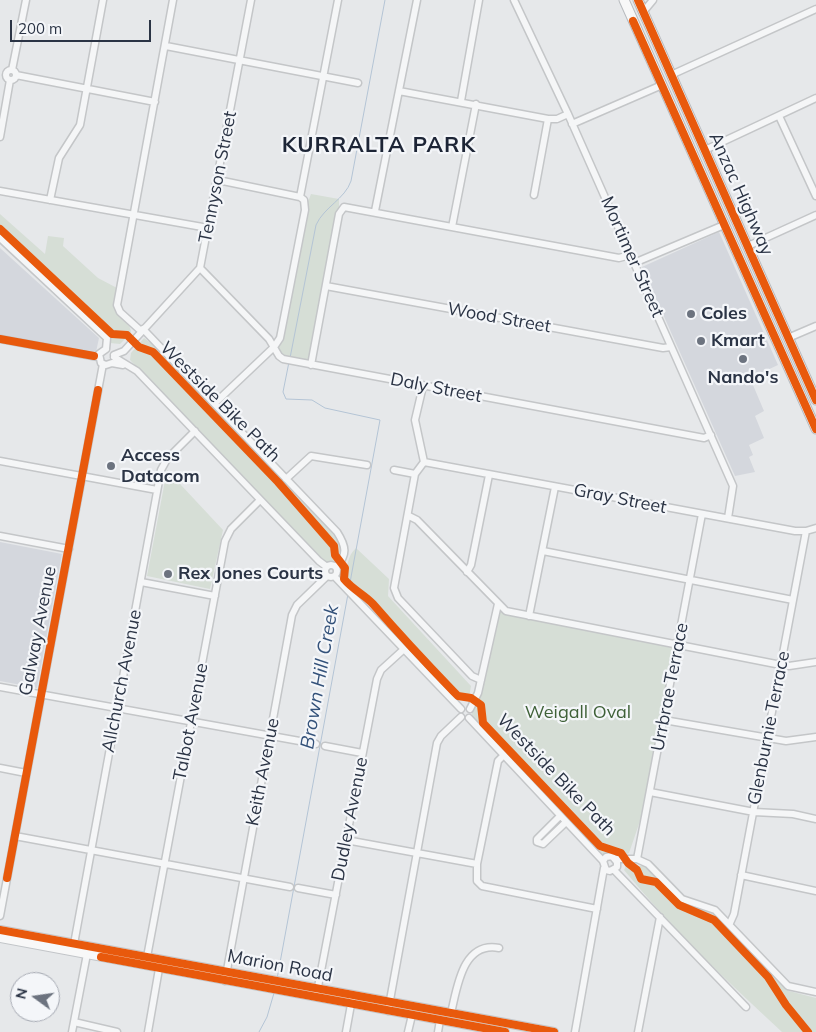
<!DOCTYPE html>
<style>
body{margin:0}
#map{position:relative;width:816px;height:1032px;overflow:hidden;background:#e6e8ea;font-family:Mulish,sans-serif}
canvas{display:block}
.north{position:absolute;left:10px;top:972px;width:50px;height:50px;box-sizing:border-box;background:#f4f6f9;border:1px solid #a4a8b1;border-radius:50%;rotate:284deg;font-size:14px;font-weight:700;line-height:20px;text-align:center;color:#2b3445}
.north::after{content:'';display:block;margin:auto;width:18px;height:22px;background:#6c737f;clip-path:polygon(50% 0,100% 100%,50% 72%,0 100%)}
.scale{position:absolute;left:10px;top:20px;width:141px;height:22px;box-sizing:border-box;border:2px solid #2b3445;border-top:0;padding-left:6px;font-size:15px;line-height:18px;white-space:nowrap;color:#2b3445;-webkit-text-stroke:4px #f4f6f9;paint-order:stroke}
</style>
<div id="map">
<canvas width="816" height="1032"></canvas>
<div class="north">N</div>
<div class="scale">200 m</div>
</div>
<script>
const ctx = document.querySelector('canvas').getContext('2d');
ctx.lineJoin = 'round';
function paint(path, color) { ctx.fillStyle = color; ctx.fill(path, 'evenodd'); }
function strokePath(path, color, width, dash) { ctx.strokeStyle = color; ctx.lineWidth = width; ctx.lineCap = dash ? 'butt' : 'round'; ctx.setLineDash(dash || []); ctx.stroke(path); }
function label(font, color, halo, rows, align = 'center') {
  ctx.font = font + ' Mulish,sans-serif'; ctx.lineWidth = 4.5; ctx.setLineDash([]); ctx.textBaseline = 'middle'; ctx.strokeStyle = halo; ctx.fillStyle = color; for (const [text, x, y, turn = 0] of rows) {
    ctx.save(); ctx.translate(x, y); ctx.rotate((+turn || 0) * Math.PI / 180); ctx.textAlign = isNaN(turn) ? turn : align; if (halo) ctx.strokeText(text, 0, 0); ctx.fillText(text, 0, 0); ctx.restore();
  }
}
paint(new Path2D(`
 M719,232L778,365L750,378L764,411L755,416L764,438L749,445L753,455L749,457L755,472L735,476L642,267Z
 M0,248L99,338L96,352L0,336Z
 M0,542L62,554L37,688L0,681Z`), '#d4d7dd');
paint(new Path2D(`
 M311,194L339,199V214L311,365L281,358L274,347L280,338L305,210Z
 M0,214L45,254L48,236L64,238L63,246L98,278L117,288C116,293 114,300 114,305C114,316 132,322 131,333L120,344L110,343L106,333L0,234Z
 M144,338L157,348L331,531C338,542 345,550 337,562H327L320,558L130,360L131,353Z
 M167,470L223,530L210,589L147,576Z
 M356,548L389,579L388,596L471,686L469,698L460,700L451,696L346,579C347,567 347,556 356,548Z
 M498,604L506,611L678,646L650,792L629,853L616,859L593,851L469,718L472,714L470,709L478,693Z
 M626,866H646L683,903L712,912L789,991L816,998V1032H782C727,981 672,929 624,870Z`), '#d6ded6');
strokePath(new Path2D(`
 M290,358L316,225C324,207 345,199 351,181L385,0
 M289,362L283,392L286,399L312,400L325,408L380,420L349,588
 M277,979L348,594
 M259,1032L267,1017L274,993`), '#b4c4d5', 1);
const minor = new Path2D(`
 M514,0L568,114L733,486L728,518
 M643,12L653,0
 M166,46L358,83
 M12,70L26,0
 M6 75a5 5 0 1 1 10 0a5 5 0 1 1-10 0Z
 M16,75L155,102
 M671,75L816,9
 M399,91L548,119H557L568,114
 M461,101L479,0
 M779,116L816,196
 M572,124L662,85
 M0,137L10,80
 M705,150L816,98
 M218,180L300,197
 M0,191L208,228
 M534,195L548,119
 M300,197L338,0
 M50,200L59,158L80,125L103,0
 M375,211L417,0
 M452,227L476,104
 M0,238L107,338L106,349
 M748,246L816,215
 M634,263L724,225
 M200,268L269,339L279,356L283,359L704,438L711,435
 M326,286L663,348L671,347
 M143,329L337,532C346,546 348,555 336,567
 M141,331L120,312L117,305L173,0
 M788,338L816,326
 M0,339L98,357
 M106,349L99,354L101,363L106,365L112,363L123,365
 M114,355L124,351L200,268L251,0
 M114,357L137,371L319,561L327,567
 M311,365L339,214L344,207L619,258L630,255
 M423,386L415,420L424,462L415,474L394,588L398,598L472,676L481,680
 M215,403L274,347L280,338L305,210L304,200L300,197
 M0,461L157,490
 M424,462L795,531H806L816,528
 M394,470L415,474
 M286,479L311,456L367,465
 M409,516L417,520L506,611L781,665L789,666L816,662
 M0,536L69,549
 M543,551L793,600
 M325 571a6 6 0 1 1 12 0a6 6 0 1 1-12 0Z
 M467,572L471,565L489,475
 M335,577L461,709
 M141,582L215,596
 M529,616L555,487
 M0,687L316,744
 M470,709L478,693L498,604
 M469,718L603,861L606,870L610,871L617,867V862L612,856L606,857L603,861
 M664,720L786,741L816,737
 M325,746L362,753
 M503,756L498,761L477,864V881L482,886L597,909
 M0,768L26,773
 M650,792L754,812L793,814L816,819
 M560,816L537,839V842L543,844L566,822
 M15,836L290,887
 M346,840L477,864
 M616,859H637L648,864L682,899L715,910L788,986L816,992
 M637,859L702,514
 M614,870L746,1007
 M741,875L816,891
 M298,888L336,895
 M0,916L103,364
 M730,923L734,914L806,531
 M74,944L161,470L167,459L195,431
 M147,957L225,541L231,529L260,500
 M225,981L292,615L297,605L327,576
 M317,992L377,679L381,670L403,650
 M388,1011L437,743L441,736L461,717
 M451,1013C457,989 462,941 499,948
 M74,1022L117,1032
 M72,1032L87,954
 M148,1032L160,963
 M346,1032L352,999
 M408,1032L412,1015
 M438,1032L440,1020
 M575,1032L604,868
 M638,1032L660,917`);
const major = new Path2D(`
 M0,930L554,1032
 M0,938L505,1032`);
const highway = new Path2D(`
 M624,0L816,429
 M638,0L816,400`);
strokePath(minor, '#c4c6c8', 9);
strokePath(major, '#c2c5c8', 10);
strokePath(highway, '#b8bbbf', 11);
strokePath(minor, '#f5f6f7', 6);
strokePath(major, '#f8f8f8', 8);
strokePath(highway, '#f8f8f8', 9);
strokePath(new Path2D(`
 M638,0L816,400
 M633,21L816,429
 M0,229L112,334L127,335L139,347L153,352L278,482L334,546L335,555L345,568L344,579C353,590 365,595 373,604C399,634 426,663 454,692L458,696L471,698L481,705L483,723L600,846L621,853L628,863L637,870L641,879L656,882L679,905L714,920L768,977L786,1005L808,1032
 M0,339L94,356
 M7,878L98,390
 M0,930L554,1032
 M101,957L505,1032`), '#e8590c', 8);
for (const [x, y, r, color] of [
 [691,314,5,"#6c737f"],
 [701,341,5,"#6c737f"],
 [743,359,5,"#6c737f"],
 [111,466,5,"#6c737f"],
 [168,574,5,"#6c737f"]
]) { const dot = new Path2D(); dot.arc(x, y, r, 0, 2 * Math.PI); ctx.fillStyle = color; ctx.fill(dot); strokePath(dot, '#f4f6f9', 2); }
label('18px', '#2b3445', '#f4f6f9', [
 ["Tennyson Street",218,177,-79],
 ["Anzac Highway",741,194,66],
 ["Mortimer Street",632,257,66],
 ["Wood Street",499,318,10],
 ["Daly Street",436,388,11],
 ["Westside Bike Path",220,402,45],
 ["Gray Street",620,499,11],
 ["Galway Avenue",38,631,-79],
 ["Allchurch Avenue",122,681,-79],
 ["Urrbrae Terrace",670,687,-79],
 ["Talbot Avenue",191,722,-79],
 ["Glenburnie Terrace",769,728,-79],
 ["Keith Avenue",263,772,-79],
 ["Westside Bike Path",556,775,46],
 ["Dudley Avenue",350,819,-79],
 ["Marion Road",280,966,11]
]);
label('bold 18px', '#2b3445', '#f4f6f9', [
 ["Coles",701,314],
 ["Kmart",711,341],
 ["Nando's",743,378,"center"],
 ["Access",121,456],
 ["Datacom",121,477],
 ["Rex Jones Courts",178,574]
], 'left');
label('18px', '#3f6138', '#f4f6f9', [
 ["Weigall Oval",578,713]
]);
label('italic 19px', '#34527a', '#f4f6f9', [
 ["Brown Hill Creek",320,677,-80]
]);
ctx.letterSpacing = '1px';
label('bold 22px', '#1d2536', '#f4f6f9', [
 ["KURRALTA PARK",379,145]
]);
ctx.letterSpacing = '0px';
</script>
